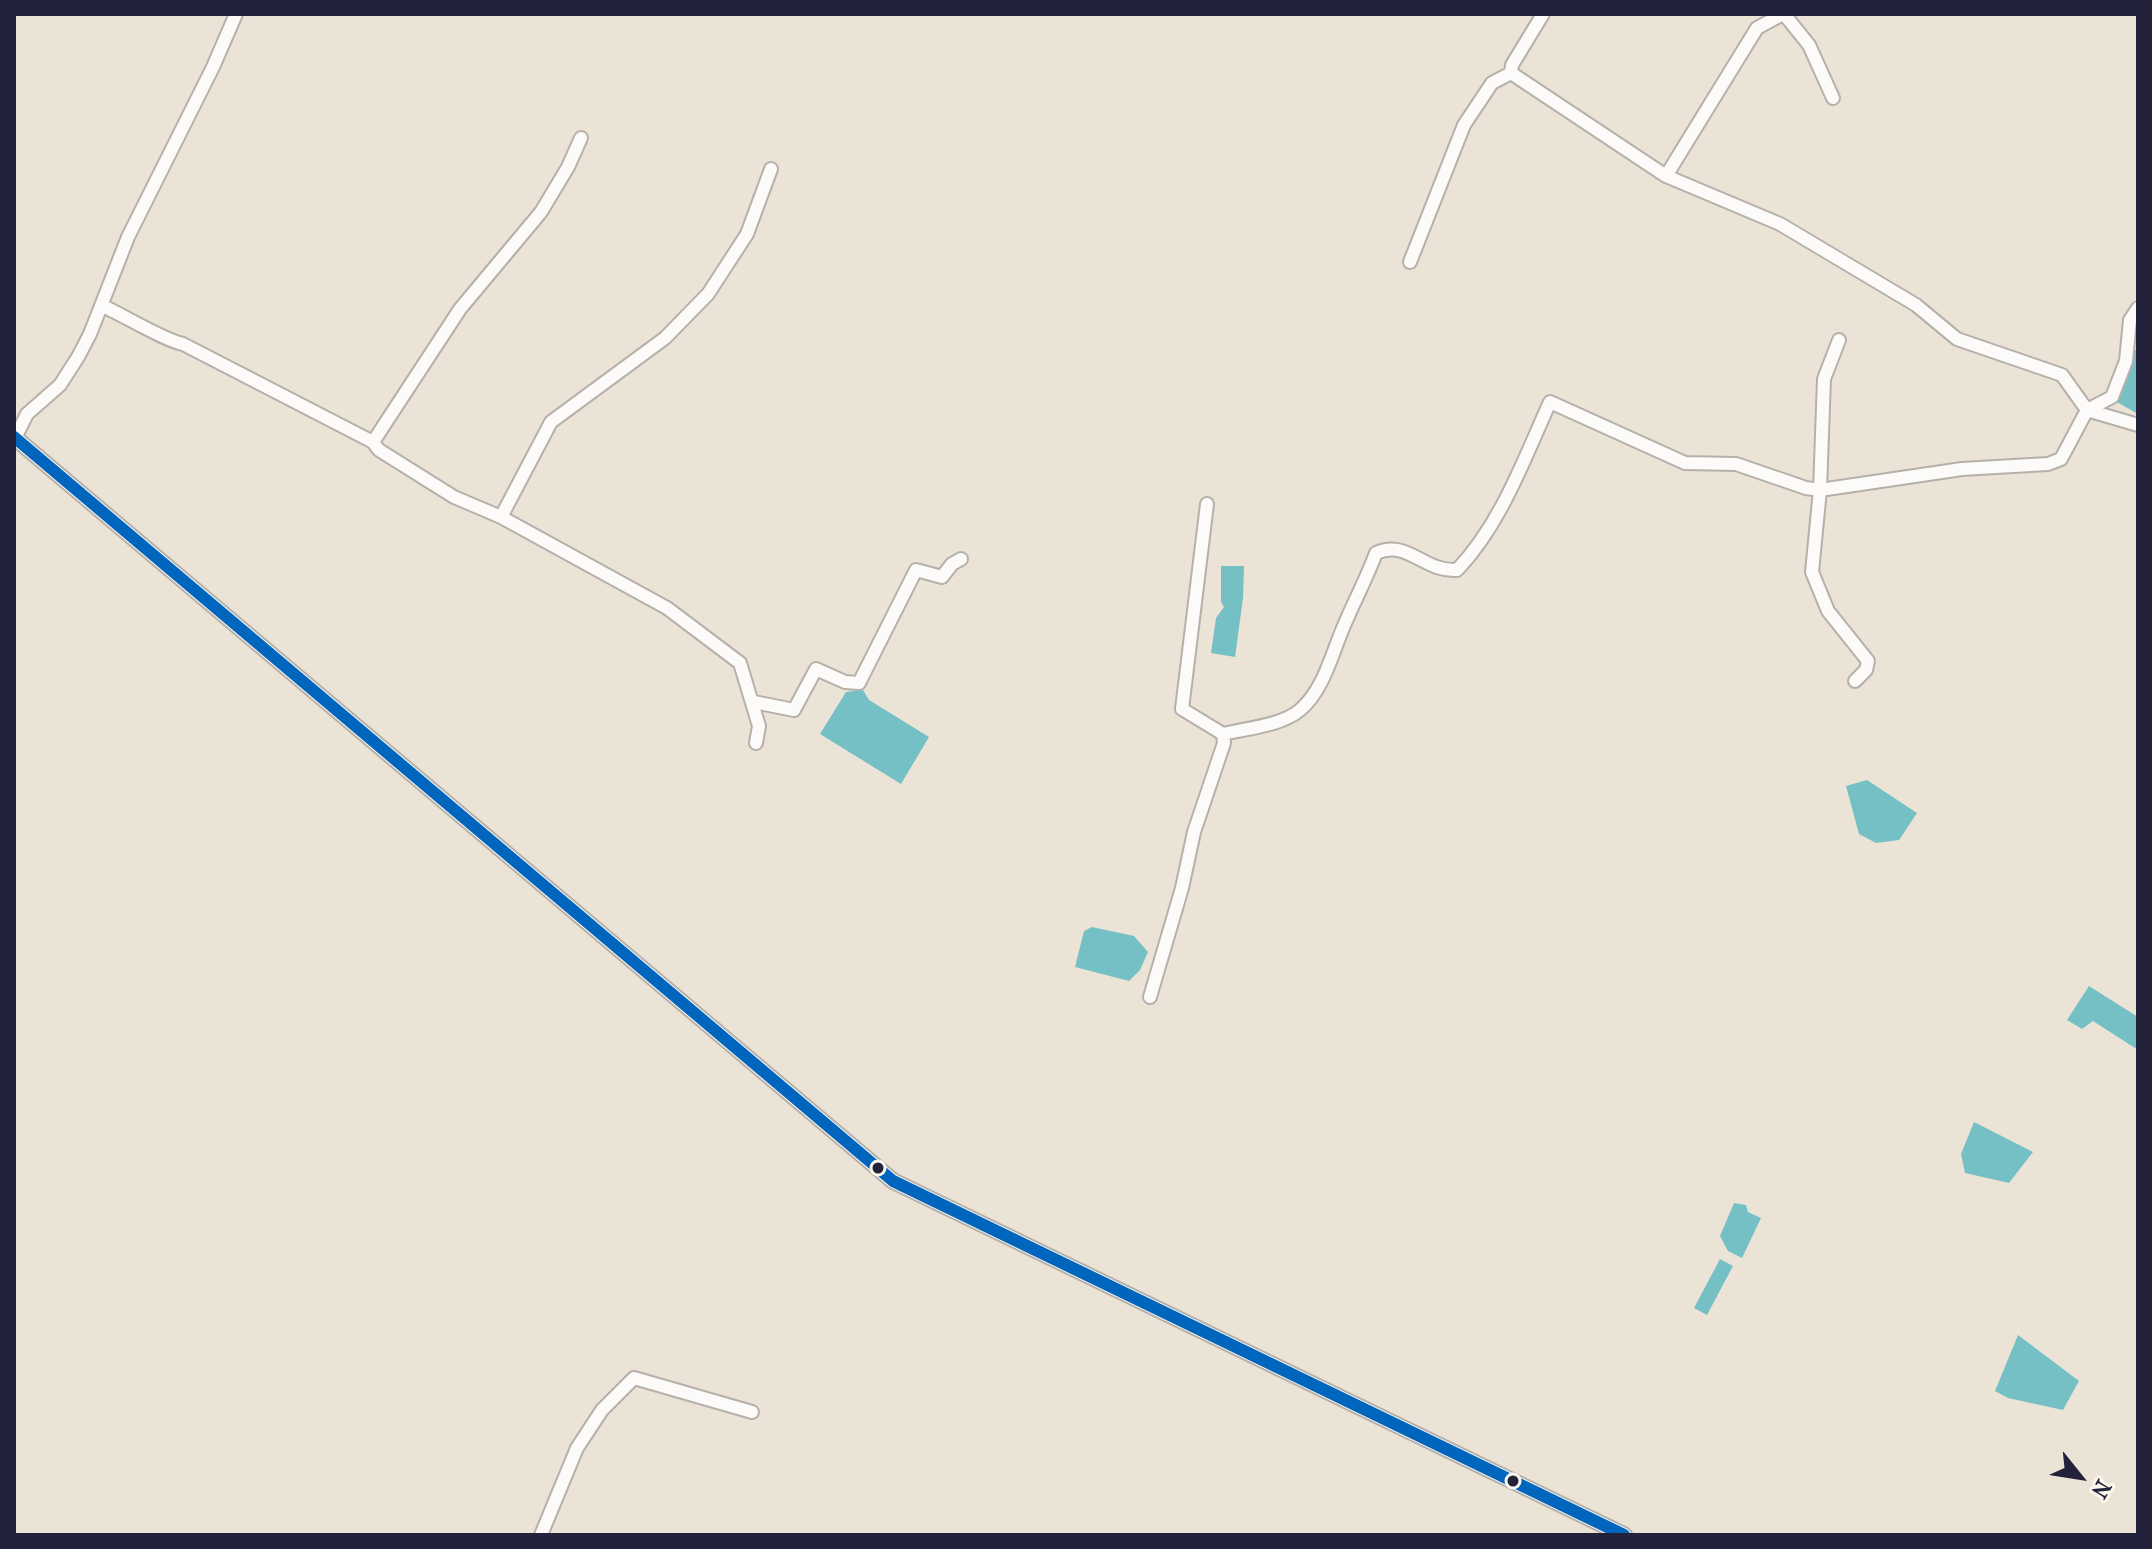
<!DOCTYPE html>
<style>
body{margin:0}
#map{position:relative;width:2152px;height:1549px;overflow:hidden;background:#ebe4d6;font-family:"IM FELL French Canon",serif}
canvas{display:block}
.frame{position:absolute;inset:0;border:16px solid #22223b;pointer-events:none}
.north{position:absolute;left:2040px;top:1437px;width:80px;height:80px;-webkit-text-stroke:6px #fbf7ec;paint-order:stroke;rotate:120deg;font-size:22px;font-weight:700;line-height:32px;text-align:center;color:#22223b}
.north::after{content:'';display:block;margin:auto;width:28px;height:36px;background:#22223b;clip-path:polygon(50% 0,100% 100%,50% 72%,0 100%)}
</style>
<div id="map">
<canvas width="2152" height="1549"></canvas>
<div class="frame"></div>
<div class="north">N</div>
</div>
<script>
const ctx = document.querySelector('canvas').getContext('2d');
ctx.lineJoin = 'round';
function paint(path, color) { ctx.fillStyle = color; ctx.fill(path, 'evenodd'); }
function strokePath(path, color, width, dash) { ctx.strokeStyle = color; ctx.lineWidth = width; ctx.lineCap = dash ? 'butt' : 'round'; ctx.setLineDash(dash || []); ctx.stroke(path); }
paint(new Path2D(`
 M2132,349L2138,351V414L2115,401Z
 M1221,566H1244L1243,598L1235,657L1211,653L1216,618L1224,607L1221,602Z
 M863,690L869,700L929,737L901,784L820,734L846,692Z
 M1867,780L1917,813L1899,840L1876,843L1859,834L1846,786Z
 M1092,927L1134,936L1148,952L1140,970L1129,981L1075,967L1084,931Z
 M2089,986L2138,1017V1050L2093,1021L2082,1029L2067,1020Z
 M1974,1122L2033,1152L2009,1183L1965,1173L1961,1154Z
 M1734,1203L1746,1205L1748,1212L1761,1218L1742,1258L1728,1251L1720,1236Z
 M1720,1259L1733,1266L1707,1315L1694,1308Z
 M2018,1335L2079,1381L2063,1410L2008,1398L1995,1391Z`), '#74c0c4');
const minor = new Path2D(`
 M1543,14L1512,65L1511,73L1666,176L1780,224L1916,305L1957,339L2062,375L2087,410L2138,425
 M1784,14L1809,45L1833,98
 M1666,176L1757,28L1783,14
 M1410,262L1464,125L1492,83L1511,73
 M107,308C126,317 166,341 183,344L373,442L379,450L454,497L501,517L667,608L740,663L759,726L756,743
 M1839,340L1824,379L1820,490L1812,572L1828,611L1868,661L1866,670L1855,681
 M15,438L27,414L60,385L78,357L90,334L128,237L213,67L236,14
 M373,442L460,309L541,212L568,167L581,138
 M1207,504L1182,709L1223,734C1247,728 1281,726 1300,710C1325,689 1333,649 1346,621C1356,598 1367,577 1376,553C1408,539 1423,572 1457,570C1501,524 1524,459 1550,402L1685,463L1736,464L1806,488L1820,490L1962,469L2048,464L2061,459L2087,410L2112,397L2126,361L2130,320L2138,308
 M501,517L551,422L665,338L708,294L747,234L771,169
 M754,702L794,710L816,669L845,682L859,683L916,570L942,577L952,564L961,559
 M1150,997L1182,888L1194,832L1224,743L1223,734
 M541,1535L577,1448L602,1410L634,1378L752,1412`);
const major = new Path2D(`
 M14,437L893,1181L1624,1535`);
strokePath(minor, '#b5b0aa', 16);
strokePath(major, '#b5b0aa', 18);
strokePath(minor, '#fcfbf9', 12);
strokePath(major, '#fcfbf9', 14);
strokePath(new Path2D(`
 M14,437L893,1181L1624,1535`), '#0065bd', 12);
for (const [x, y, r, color] of [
 [878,1168,7,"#22223b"],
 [1513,1481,7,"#22223b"]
]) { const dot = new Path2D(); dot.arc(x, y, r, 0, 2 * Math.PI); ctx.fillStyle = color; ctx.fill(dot); strokePath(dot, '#fbf7ec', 3); }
</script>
